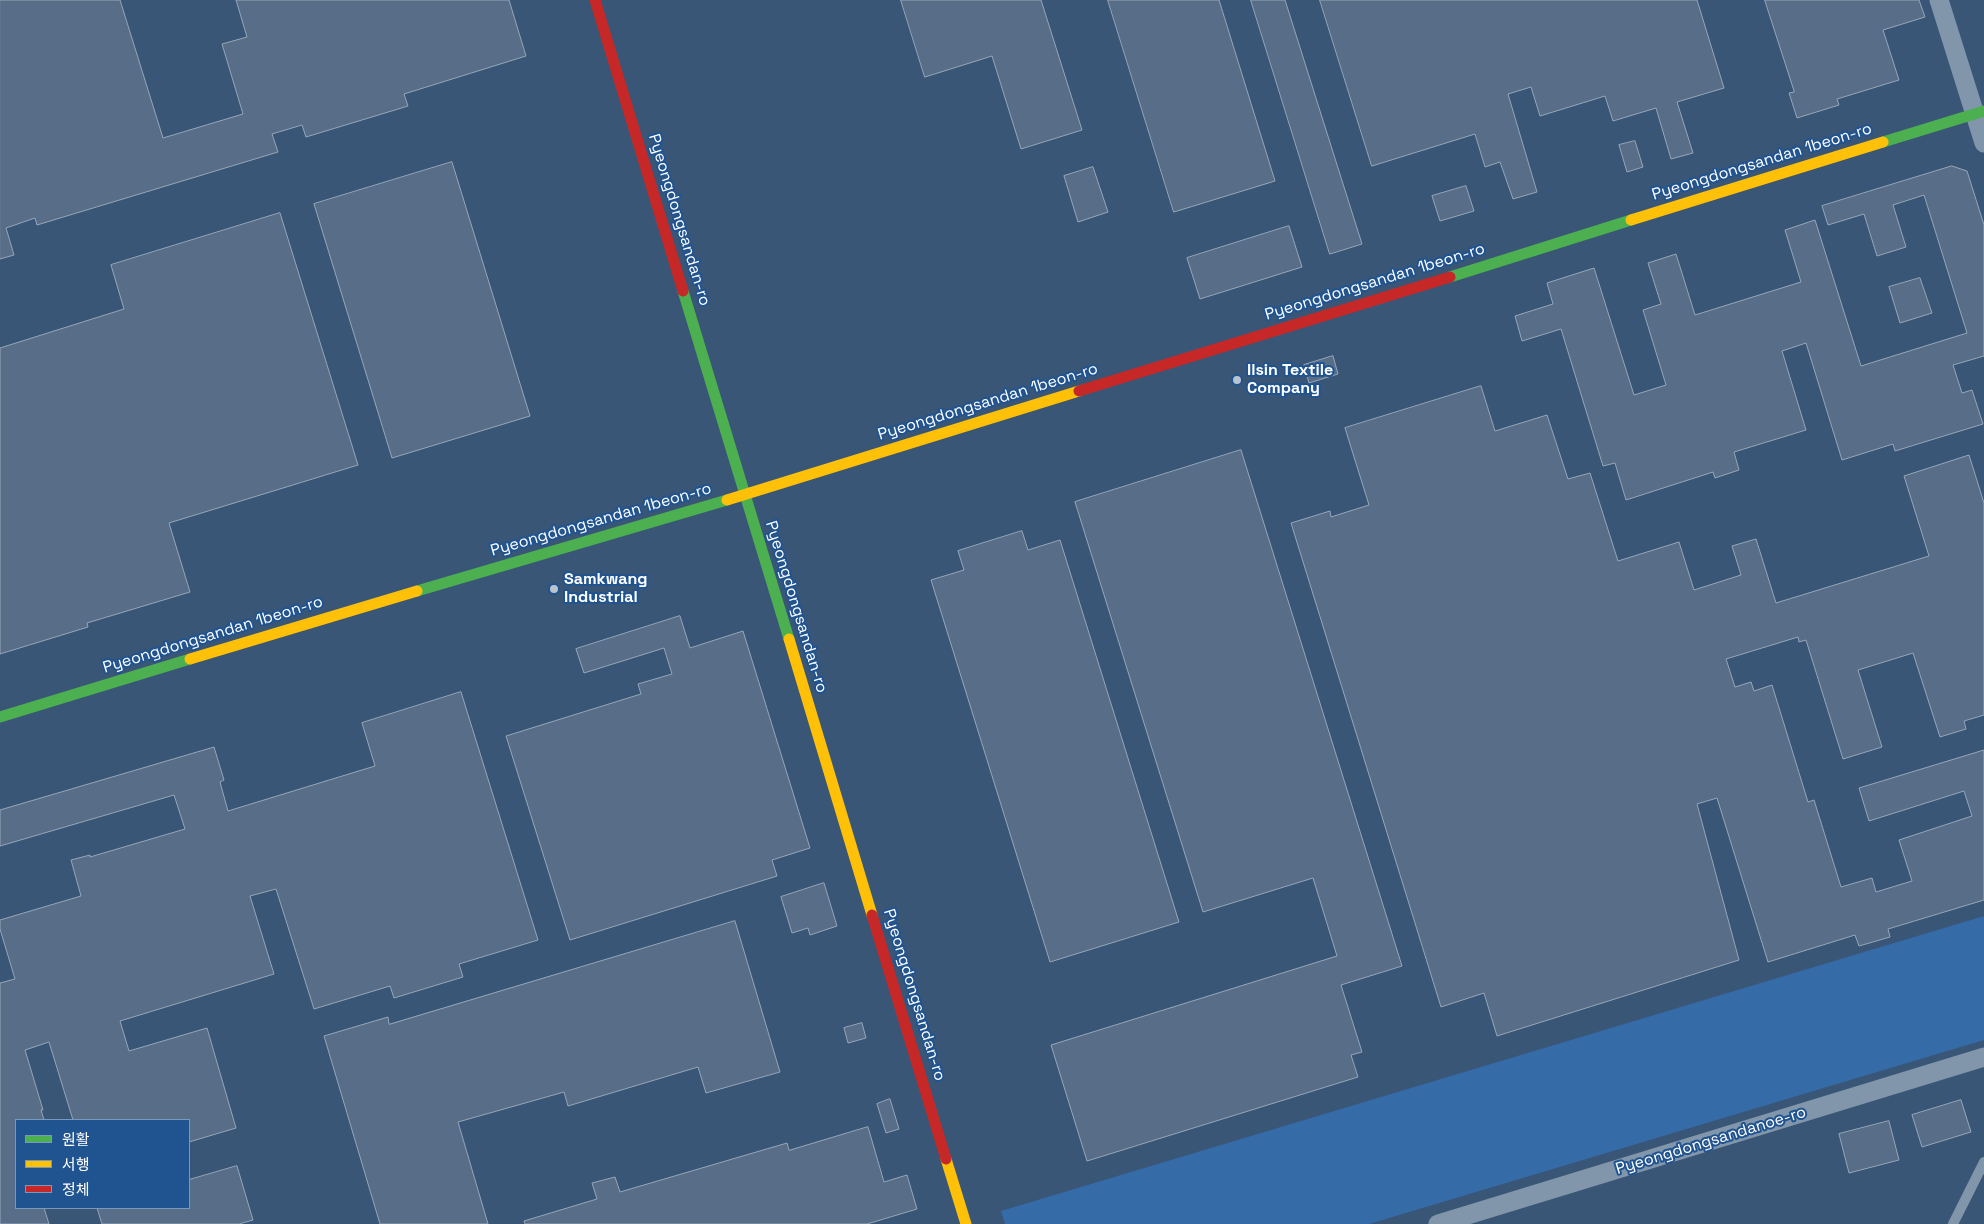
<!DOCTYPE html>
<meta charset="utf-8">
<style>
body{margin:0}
#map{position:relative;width:1984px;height:1224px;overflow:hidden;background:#3a5677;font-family:"Space Grotesk","Noto Sans KR",sans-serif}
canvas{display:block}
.legend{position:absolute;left:15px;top:1119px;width:175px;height:90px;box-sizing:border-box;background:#205491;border:1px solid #7998bd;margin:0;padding:6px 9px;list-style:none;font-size:15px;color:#fff}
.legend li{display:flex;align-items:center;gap:10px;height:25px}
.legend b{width:25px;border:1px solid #7998bd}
</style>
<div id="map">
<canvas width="1984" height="1224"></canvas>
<ul class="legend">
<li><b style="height:6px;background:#4caf50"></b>원활</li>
<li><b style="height:6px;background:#ffc107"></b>서행</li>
<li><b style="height:6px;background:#c62828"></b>정체</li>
</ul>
</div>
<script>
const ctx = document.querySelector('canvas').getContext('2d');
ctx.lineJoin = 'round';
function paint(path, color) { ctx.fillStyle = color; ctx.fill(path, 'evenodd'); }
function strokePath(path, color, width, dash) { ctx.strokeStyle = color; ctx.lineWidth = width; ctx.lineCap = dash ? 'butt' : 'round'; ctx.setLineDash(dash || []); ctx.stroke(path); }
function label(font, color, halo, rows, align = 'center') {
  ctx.font = font + ' "Space Grotesk",sans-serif'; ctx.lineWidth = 4; ctx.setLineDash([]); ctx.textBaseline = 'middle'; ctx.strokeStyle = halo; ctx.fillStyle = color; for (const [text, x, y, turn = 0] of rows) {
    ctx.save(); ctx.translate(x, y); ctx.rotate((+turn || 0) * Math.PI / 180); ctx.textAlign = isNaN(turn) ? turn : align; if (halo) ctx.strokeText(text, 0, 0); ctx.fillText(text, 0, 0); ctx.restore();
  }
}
paint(new Path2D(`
 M1984,916V1040L1369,1224H1005L1001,1211Z`), '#356ba7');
const building = new Path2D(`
 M0,0H120L163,138L243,114L222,44L247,37L236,0H509L526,56L404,94L408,106L306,137L302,125L272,134L278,152L37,225L35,218L6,228L14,255L0,259Z
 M901,0H1041L1082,130L1021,149L992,56L925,77Z
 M1108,0H1219L1275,181L1174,212Z
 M1251,0H1285L1362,244L1330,254Z
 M1320,0H1697L1724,88L1677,102L1693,153L1671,159L1656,108L1613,121L1605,96L1540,116L1531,87L1508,94L1537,192L1513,199L1500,162L1485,167L1475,134L1372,166Z
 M1765,0H1919L1925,17L1883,30L1899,80L1837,99L1839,105L1797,118L1789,93L1794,92Z
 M1635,141L1643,167L1627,172L1619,145Z
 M452,162L530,416L392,458L314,204Z
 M1952,166L1967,171L1984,225V356L1953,365L1962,393L1972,390L1983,424L1895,451L1893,444L1842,460L1806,343L1782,351L1806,430L1734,452L1739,470L1715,478L1713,472L1626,500L1615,463L1603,466L1561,329L1522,341L1515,316L1553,304L1547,283L1594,268L1634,395L1666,385L1643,310L1661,304L1648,263L1676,254L1695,315L1801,282L1785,230L1815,220L1861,366L1967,333L1924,195L1893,205L1906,247L1877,256L1864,214L1828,225L1822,206Z
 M1093,167L1108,212L1078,222L1064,176Z
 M1466,186L1474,211L1440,221L1432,196Z
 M280,213L358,465L169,523L190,592L87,623L88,627L0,654V348L124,309L111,265Z
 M1289,226L1302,267L1200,299L1187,258Z
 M1920,278L1932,313L1900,323L1889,287Z
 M1333,356L1338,374L1309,383L1304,365Z
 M1481,386L1495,431L1547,415L1568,479L1590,473L1618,561L1679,542L1694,590L1741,575L1732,546L1756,539L1776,603L1929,556L1904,476L1969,455L1984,503V715L1964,721L1966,729L1940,737L1913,653L1858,670L1882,747L1843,759L1806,640L1799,642L1798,637L1726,659L1735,687L1751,682L1754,691L1772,685L1808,802L1814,800L1841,887L1872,878L1876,892L1912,881L1899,840L1972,816L1964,791L1869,821L1859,788L1984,750V900L1888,929L1890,937L1859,946L1855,935L1768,962L1717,798L1697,804L1739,960L1497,1036L1484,993L1441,1007L1291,523L1330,511L1331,517L1369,505L1345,428Z
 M1241,450L1402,966L1341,985L1362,1052L1351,1055L1358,1077L1087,1161L1051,1045L1337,956L1313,878L1203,912L1075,502Z
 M1022,531L1028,550L1060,540L1179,922L1050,962L931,580L964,570L958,551Z
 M680,616L690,648L743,631L810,848L772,860L777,876L570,940L506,736L641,694L638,684L672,674L664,648L584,673L576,649Z
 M461,692L538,940L459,964L463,977L394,998L390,986L314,1009L276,889L250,896L274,974L120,1021L129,1051L207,1028L236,1128L189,1142V1120H73L49,1042L25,1050L43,1110H41L44,1120H16V1208H44L49,1224H0V983L15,979L0,929V920L81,896L71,860L90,855V857L185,829L174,795L0,846V810L214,747L224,780L220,782L228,811L375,766L362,723Z
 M824,883L837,926L810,935L808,928L792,933L781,897Z
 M735,921L780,1072L706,1093L698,1067L568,1106L564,1092L458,1122L488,1224H380L324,1036L388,1017L389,1024Z
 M862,1023L866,1038L848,1043L844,1028Z
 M890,1099L899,1129L886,1133L877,1104Z
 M1961,1100L1971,1132L1922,1147L1912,1115Z
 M1889,1121L1899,1160L1849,1173L1839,1134Z
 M868,1127L884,1182L907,1175L917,1209L867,1224H525L524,1221L597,1199L592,1183L615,1177L620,1192L787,1143L789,1150Z
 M237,1166L253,1220L239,1224H102L97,1208H189V1180Z`);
paint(building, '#586e88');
strokePath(building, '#96a6b8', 1);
strokePath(new Path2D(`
 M1953,1224L1984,1162`), '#8196aa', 10);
strokePath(new Path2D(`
 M1939,0L1984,143
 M1438,1224L1984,1057`), '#8196aa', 19);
strokePath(new Path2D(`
 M1883,142L1984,111
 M1450,277L1631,220
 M683,291L789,639
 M417,591L727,500
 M0,717L190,659`), '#4caf50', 11);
strokePath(new Path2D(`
 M1631,220L1883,142
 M727,500L1079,391
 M789,639L872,915
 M190,659L417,591
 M946,1159L966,1224`), '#ffc107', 11);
strokePath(new Path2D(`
 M595,0L683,291
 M1079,391L1450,277
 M872,915L946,1159`), '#c62828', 11);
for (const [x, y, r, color] of [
 [1237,380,5,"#bac4cf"],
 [554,589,5,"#bac4cf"]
]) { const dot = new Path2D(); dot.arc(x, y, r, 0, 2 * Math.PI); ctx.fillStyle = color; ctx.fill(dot); strokePath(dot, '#205491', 2); }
label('16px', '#fff', '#205491', [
 ["Pyeongdongsandan 1beon-ro",1762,162,-17],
 ["Pyeongdongsandan-ro",679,220,73],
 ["Pyeongdongsandan 1beon-ro",1375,282,-17],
 ["Pyeongdongsandan 1beon-ro",988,402,-17],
 ["Pyeongdongsandan 1beon-ro",601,520,-16],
 ["Pyeongdongsandan-ro",796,607,73],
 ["Pyeongdongsandan 1beon-ro",213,635,-17],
 ["Pyeongdongsandan-ro",914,995,73],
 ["Pyeongdongsandanoe-ro",1711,1141,-17]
]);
label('bold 16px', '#fff', '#205491', [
 ["Ilsin Textile",1247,371],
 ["Company",1247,389],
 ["Samkwang",564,580],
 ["Industrial",564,598]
], 'left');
</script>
